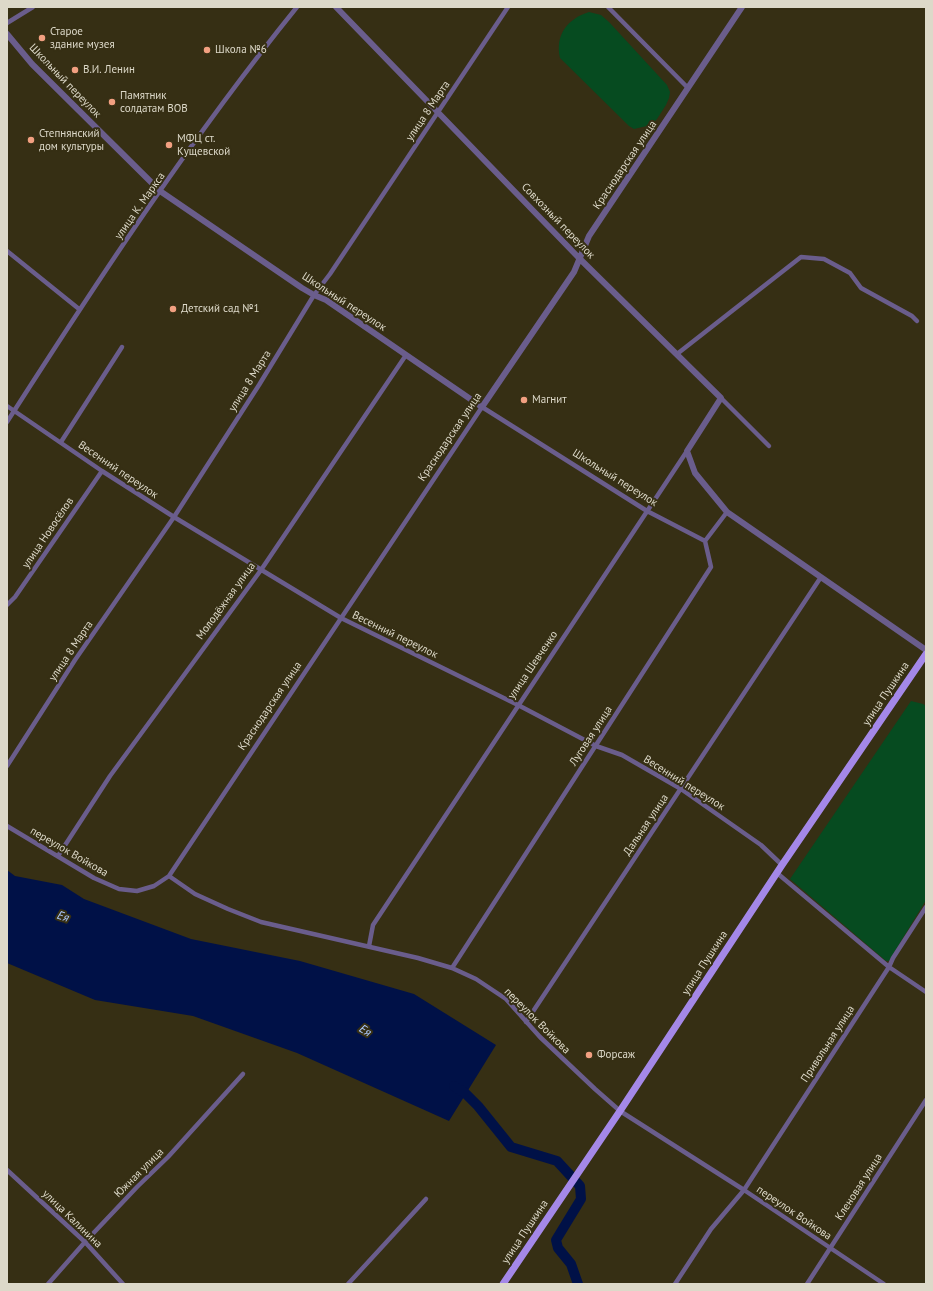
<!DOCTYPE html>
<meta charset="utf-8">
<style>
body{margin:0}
#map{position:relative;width:933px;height:1291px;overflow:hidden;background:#362f14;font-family:"PT Sans",sans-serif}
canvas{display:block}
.frame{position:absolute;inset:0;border:8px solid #ddd9c9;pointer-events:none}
</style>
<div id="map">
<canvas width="933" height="1291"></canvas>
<div class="frame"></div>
</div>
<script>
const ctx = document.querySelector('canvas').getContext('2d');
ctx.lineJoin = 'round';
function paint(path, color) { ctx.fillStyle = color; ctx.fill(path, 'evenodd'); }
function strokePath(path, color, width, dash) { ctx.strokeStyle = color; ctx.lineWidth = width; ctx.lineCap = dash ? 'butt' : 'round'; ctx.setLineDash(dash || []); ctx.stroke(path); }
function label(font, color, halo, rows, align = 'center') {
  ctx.font = font + ' "PT Sans",sans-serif'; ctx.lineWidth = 4; ctx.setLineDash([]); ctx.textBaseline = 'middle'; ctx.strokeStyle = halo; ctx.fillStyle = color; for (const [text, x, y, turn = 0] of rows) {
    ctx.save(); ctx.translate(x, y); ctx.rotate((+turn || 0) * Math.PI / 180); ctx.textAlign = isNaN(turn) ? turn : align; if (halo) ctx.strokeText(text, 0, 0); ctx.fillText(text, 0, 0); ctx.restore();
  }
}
paint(new Path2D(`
 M589,12L601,15L609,22L667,85L670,92L669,98L666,105L657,119L651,125L634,129L629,126L560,58C555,35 567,19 589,12Z
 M911,701L923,704L926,706V900L889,961H886L790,879Z`), '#064b20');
paint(new Path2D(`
 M7,870L15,876L62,885L84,899L191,939L300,961L414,994L496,1045L449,1121L297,1053L193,1016L95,1000L7,963Z`), '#001147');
strokePath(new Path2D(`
 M454,1086L465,1093L478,1106L511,1147L557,1161L580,1186L581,1199L556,1240L558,1248L571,1264L578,1284`), '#001147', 10);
strokePath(new Path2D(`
 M608,7L688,88
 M7,23L33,7
 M7,251L79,309
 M677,354L801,257L824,259L850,273L861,288L912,316L917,321
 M721,398L769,446
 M7,406L102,471L174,517L341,618L518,705L596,746L622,755L681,789L761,845L782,865
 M7,422C98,280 191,138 297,7
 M61,442L122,347
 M7,605L15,597L102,471
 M7,766L75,660L174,517L259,385L314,295L330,274L508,7
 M7,826L94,878L119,889L137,891L154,886L169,876L195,894L228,909L261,922L418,958L452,968L476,979L506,999L540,1037L595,1089L620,1111L744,1190L884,1284
 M58,856L110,776L261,570L406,355
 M777,873L889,967L926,992
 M169,876L482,407L647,511L705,541
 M369,946L373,925L687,451
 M452,968L711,567L705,541L727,512
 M526,1022L821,577
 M7,1170L85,1242L123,1284
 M48,1284L85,1242L137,1187L168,1157L243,1074
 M348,1284L426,1199
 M675,1284L711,1229L744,1190L889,967L893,958L926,907
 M807,1284L926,1100`), '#6a5d8c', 4.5);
strokePath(new Path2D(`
 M336,7L579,258L721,398L687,451L695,473L727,512L926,650
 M7,34L32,64L160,191L302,288L314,295L326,300L482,407L574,272L589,236L742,7`), '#6a5d8c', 6);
strokePath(new Path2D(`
 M503,1284L620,1111L782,865L926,654`), '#a488e8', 7);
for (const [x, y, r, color] of [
 [42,38,4,"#f2a081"],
 [207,50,4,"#f2a081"],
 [75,70,4,"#f2a081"],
 [112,102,4,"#f2a081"],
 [31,140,4,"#f2a081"],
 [169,145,4,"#f2a081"],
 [173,309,4,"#f2a081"],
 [524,400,4,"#f2a081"],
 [589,1055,4,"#f2a081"]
]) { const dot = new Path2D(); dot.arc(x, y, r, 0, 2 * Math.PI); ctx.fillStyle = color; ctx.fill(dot); strokePath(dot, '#362f14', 1.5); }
label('11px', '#ddd9c9', '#362f14', [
 ["Старое",50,32],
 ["здание музея",50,45],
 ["Школа №6",215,50],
 ["В.И. Ленин",83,70],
 ["Памятник",120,96],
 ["солдатам ВОВ",120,109],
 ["Степнянский",39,134],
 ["дом культуры",39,147],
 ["МФЦ ст.",177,139],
 ["Кущевской",177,152],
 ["Детский сад №1",181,309],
 ["Магнит",532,400],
 ["Форсаж",597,1055]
], 'left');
label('11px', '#ddd9c9', '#362f14', [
 ["Школьный переулок",65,81,46],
 ["улица 8 Марта",428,111,-56],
 ["Краснодарская улица",625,165,-56],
 ["улица К. Маркса",140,206,-55],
 ["Совхозный переулок",558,221,46],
 ["Школьный переулок",344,302,33],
 ["улица 8 Марта",250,381,-58],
 ["Краснодарская улица",450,437,-56],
 ["Весенний переулок",118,470,34],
 ["Школьный переулок",615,478,32],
 ["улица Новосёлов",48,533,-56],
 ["Молодёжная улица",226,601,-54],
 ["Весенний переулок",395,635,26],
 ["улица 8 Марта",71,651,-56],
 ["улица Шевченко",533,665,-56],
 ["улица Пушкина",886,694,-56],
 ["Краснодарская улица",270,706,-56],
 ["Луговая улица",591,736,-57],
 ["Весенний переулок",684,783,32],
 ["Дальная улица",646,825,-56],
 ["переулок Войкова",69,852,30],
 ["улица Пушкина",705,963,-57],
 ["переулок Войкова",537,1021,45],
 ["Привольная улица",828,1044,-57],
 ["Южная улица",139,1173,-45],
 ["Кленовая улица",859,1187,-57],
 ["переулок Войкова",794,1213,34],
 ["улица Калинина",72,1219,44],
 ["улица Пушкина",525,1232,-56]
]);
label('italic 12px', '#aecaff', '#362f14', [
 ["Ея",63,917,19],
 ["Ея",365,1031,32]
]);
</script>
